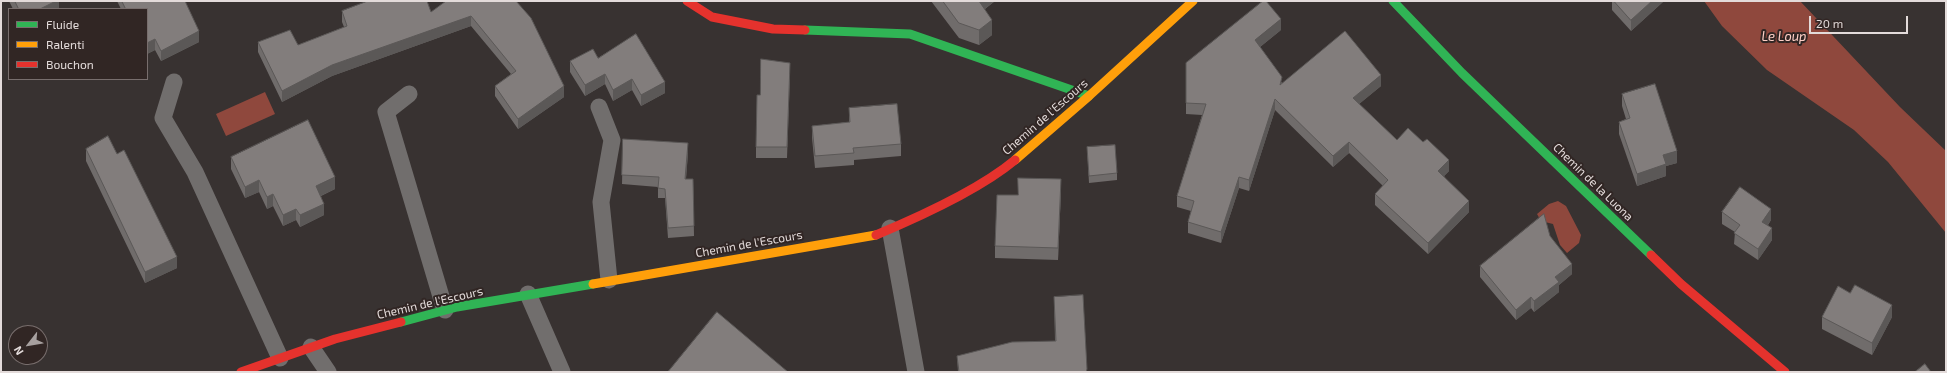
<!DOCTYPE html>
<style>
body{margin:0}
#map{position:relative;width:1947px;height:373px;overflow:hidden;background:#383231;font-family:"Exo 2",sans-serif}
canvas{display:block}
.frame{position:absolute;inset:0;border:2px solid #e3dbda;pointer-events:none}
.legend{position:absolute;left:8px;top:8px;width:140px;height:72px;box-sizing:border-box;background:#312624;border:1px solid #786e6d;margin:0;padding:5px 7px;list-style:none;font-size:12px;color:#e3dbda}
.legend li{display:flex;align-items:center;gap:8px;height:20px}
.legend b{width:20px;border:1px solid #786e6d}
.north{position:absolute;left:8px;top:325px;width:40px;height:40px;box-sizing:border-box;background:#312624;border:1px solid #786e6d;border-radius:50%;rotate:239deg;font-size:11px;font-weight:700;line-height:16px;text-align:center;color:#e3dbda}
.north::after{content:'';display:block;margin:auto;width:14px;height:18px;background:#a7a09f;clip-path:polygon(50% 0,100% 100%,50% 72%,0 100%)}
.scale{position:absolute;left:1809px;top:16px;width:99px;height:18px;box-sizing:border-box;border:2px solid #e3dbda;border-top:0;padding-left:5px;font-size:12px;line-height:14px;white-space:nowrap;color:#e3dbda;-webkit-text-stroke:3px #312624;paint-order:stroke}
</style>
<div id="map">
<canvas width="1947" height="373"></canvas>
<div class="frame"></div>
<ul class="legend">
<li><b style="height:5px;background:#30b455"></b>Fluide</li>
<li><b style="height:5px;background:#ff9f0a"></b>Ralenti</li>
<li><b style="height:5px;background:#e5322d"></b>Bouchon</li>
</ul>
<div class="north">N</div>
<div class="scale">20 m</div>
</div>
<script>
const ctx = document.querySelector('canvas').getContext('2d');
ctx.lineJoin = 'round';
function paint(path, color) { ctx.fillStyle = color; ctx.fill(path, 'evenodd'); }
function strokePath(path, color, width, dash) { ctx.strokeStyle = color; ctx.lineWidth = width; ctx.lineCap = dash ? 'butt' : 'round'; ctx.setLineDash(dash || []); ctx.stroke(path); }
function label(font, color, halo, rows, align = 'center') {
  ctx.font = font + ' "Exo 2",sans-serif'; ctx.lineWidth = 4; ctx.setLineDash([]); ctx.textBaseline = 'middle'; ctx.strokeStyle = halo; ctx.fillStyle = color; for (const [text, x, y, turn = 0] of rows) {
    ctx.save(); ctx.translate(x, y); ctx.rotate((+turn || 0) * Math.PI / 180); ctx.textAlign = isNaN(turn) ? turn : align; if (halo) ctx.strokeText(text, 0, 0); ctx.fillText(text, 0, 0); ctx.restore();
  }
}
paint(new Path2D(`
 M1704,1H1800L1900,107L1946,151V233L1888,162L1854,130L1767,70L1722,26Z
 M265,92L275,114L226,136L216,114Z
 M1558,201L1566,206L1581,235L1579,243L1567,253L1560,245L1553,224L1541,221L1537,214L1549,204Z`), '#8f483d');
strokePath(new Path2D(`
 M174,82L163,118L195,172L280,358
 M409,94L386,112L445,310
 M599,107L612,140L601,202L609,280
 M890,228L916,372
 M528,294L562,372
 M311,347L328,372`), '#716e6d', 17);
strokePath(new Path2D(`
 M1393,1L1462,73L1651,255
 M805,30L910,34L1089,96
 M401,322L457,307L593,284`), '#30b455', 9);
strokePath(new Path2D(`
 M1015,160L1089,96L1193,1
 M593,284L876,235`), '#ff9f0a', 9);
strokePath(new Path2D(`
 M687,1L712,17L773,29L805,30
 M876,235C919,217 979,190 1015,160
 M1651,255L1681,284L1785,372
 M241,372L335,339L401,322`), '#e5322d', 9);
paint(new Path2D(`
 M9,1H59V9H13Z
 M117,1H185L199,42L161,61L155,50L147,54V9H121Z
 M516,1L564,97L518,129L495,96V86L511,74L471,26L332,76L282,102L258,52V42L298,45L344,27L342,22V11L431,12Z
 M931,1H995L985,9L992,35L979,45L959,38Z
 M1612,1H1664L1631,31L1612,10Z
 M1281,30L1260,47L1282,83L1381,86L1359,104L1397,140L1449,171L1444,176L1469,212L1428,254L1375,205V194L1383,186L1349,153L1333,167L1275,110L1249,191L1239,188L1221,243L1188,233V222L1191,211L1177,207V196L1202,115L1186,114V63Z
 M598,58L665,93L641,106L632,90L613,101L605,84L585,96L570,72V61Z
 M790,74L787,158H756V147L760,95Z
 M1622,94L1677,163L1666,166V176L1637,186L1619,134V122L1626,119L1622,106Z
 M849,108L901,144V156L854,160V165L815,168L812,138V126L849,122Z
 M623,139L688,153L686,179H693L694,236L668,238L665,198H658V187L622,184Z
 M1087,147L1117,173V180L1089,183Z
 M86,149L117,154L177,268L145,283L86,161Z
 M231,157L335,189L321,196L324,215L300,227L296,220L283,226L273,206L267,209L259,192L245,198L231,169Z
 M1061,191L1058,260L995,258V246L1018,195Z
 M1722,212L1771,220L1768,225L1772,240L1758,260L1734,244L1735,232L1722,224Z
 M1550,236L1572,274L1559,285V292L1534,312L1531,308L1516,320L1480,277V266Z
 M1054,297L1087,372H958L957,356L1055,341Z
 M1822,317H1892L1872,355L1822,329Z`), '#706c6b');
paint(new Path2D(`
 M56,1H59V9H40Z
 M978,1H995L978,14Z
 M1652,1H1664L1631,31V20Z
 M471,16V26L332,76L282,102V91L332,65Z
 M1281,19V30L1255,51V40Z
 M992,20V35L979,45V30Z
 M199,31V42L161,61V51Z
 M155,39V50L147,54V43Z
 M605,74V84L585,96V85Z
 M1381,75V86L1353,109V98Z
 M632,79V90L613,101V90Z
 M665,82V93L641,106V95Z
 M564,86V97L518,129V119Z
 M1275,99V110L1249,191V180Z
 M1349,142V153L1333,167V156Z
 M688,143V153L685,189V179Z
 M1677,151V163L1666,166V176L1637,186V174L1663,155Z
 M1449,160V171L1438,182V171Z
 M335,177V189L316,198V186Z
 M1239,177V188L1221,243V232Z
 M1061,179V191L1058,260V248Z
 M259,180V192L245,198V187Z
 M273,194V206L267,209V197Z
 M1469,201V212L1428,254V243Z
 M324,204V215L300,227V215Z
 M296,209V220L283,226V215Z
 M1771,209V220L1762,233V222Z
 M1772,228V240L1758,260V249Z
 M177,257V268L145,283V272Z
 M1572,264V274L1559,285V292L1534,312V301L1555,277Z
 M1531,297V308L1516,320V310Z
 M1892,305V317L1872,355V343Z
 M1,322H2V333L1,334Z`), '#5b5857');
const building = new Path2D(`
 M15,1H56L40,9H19Z
 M122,1H185L199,31L161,51L155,39L147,43V9H126Z
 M368,1H427L431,12L446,1H516L531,18L564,86L518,119L495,86L516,71L471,16L332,65L282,91L258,42L290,30L298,45L347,26L342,11Z
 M943,1H979L992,20L979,30L959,23Z
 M1263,1H1266L1281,19L1255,40L1282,77L1280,85L1345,31L1381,75L1353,98L1397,140L1408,128L1423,142L1427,139L1449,160L1438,171L1469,201L1428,243L1375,194L1388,180L1349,142L1333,156L1275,99L1249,180L1239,177L1221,232L1188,222L1194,201L1177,196L1206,104L1186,103V63Z
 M1614,1H1652L1631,20Z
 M636,34L665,82L641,95L632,79L613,90L605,74L585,85L570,61L593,49L598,58Z
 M761,59L790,63L787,147H756L757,95H760Z
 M1655,84L1677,151L1663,155L1666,164L1637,174L1619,122L1630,118L1622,94Z
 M897,104L901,144L853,148L854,153L815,156L812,126L850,122L849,108Z
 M308,120L335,177L316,186L324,204L300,215L296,209L283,215L273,194L267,197L259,180L245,187L231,157Z
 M108,136L117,154L124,150L177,257L145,272L86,149Z
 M623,139L688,143L685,179H693L694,226L668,228L665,189L658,188L659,177L622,175Z
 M1115,145L1117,173L1089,176L1087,147Z
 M1018,178L1061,179L1058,248L995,246L997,195H1018Z
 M1740,187L1771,209L1762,222L1772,228L1758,249L1734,233L1740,225L1722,212Z
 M1544,214L1550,236L1572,264L1555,277L1559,282L1534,301L1531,297L1516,310L1480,266Z
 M1855,285L1892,305L1872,343L1822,317L1838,286L1850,293Z
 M1083,295L1087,369L1086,372H959L957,356L1012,342L1056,341L1054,297Z
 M717,312L788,372H668Z
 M1925,364L1931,372H1915Z`);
paint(building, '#827d7c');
strokePath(building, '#5b5857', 1);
label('12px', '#e3dbda', '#312624', [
 ["Chemin de l'Escours",1045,117,-41],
 ["Chemin de la Luona",1593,182,44],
 ["Chemin de l'Escours",749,244,-10],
 ["Chemin de l'Escours",430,303,-13]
]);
label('italic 13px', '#fecfc6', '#312624', [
 ["Le Loup",1784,37]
]);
</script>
